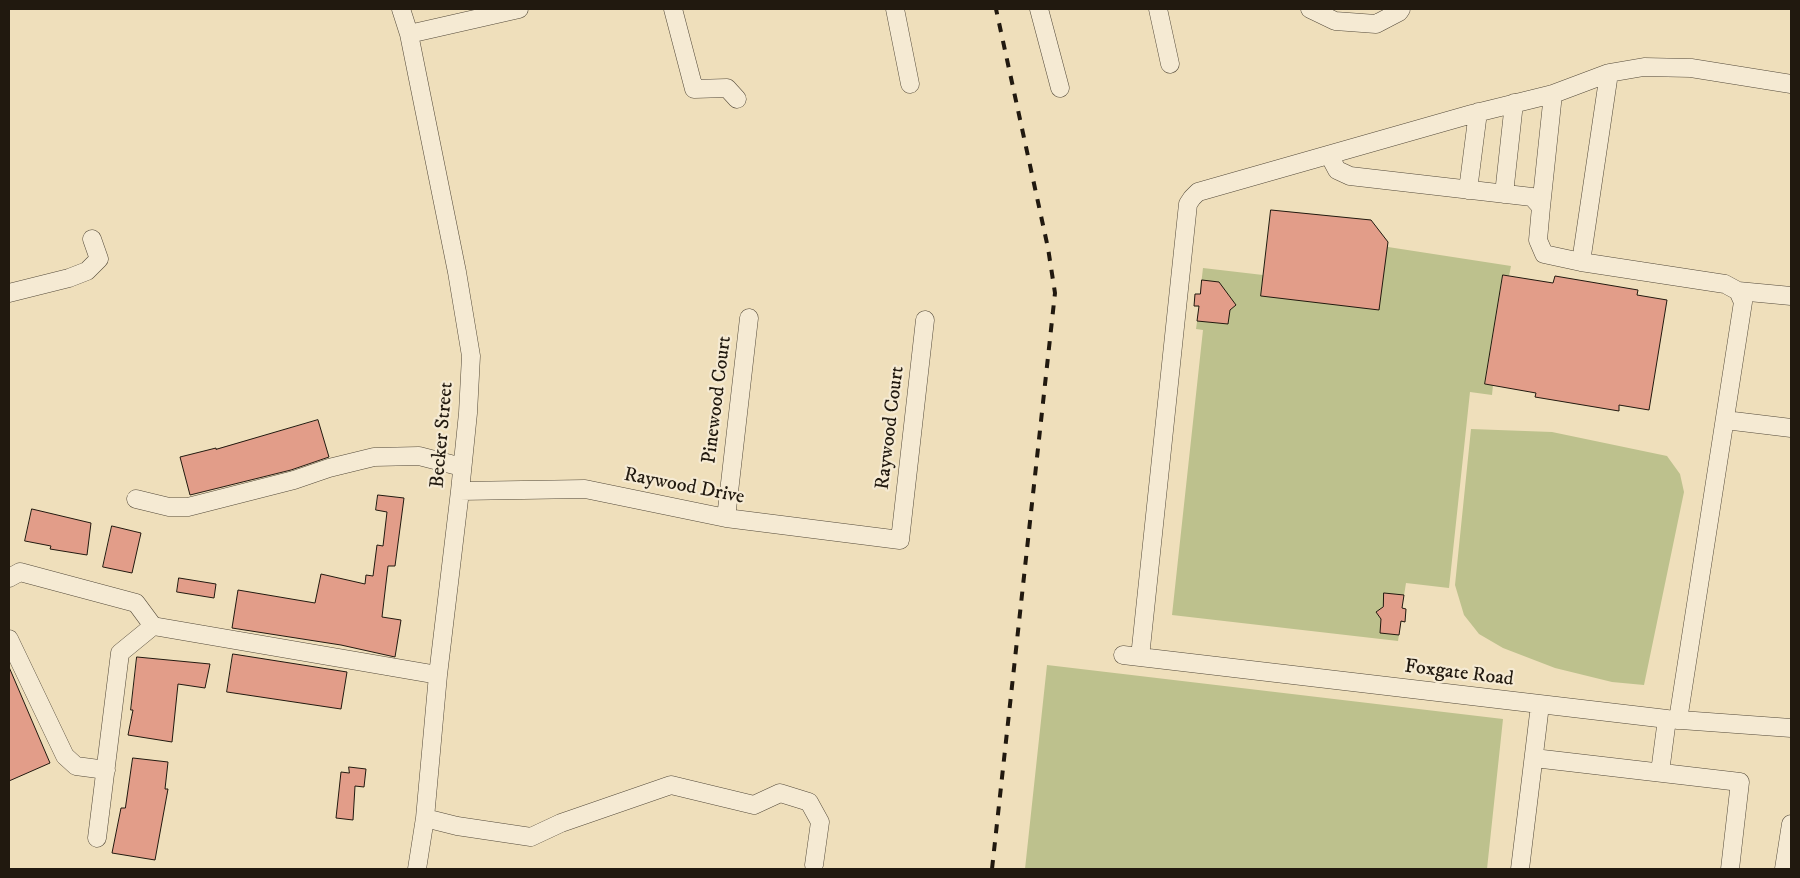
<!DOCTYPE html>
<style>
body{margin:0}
#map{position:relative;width:1800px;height:878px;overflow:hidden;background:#efdfbb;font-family:"IM FELL DW Pica",serif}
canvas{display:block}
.frame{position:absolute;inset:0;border:10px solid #21190f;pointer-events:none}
</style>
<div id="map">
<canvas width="1800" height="878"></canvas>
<div class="frame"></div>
</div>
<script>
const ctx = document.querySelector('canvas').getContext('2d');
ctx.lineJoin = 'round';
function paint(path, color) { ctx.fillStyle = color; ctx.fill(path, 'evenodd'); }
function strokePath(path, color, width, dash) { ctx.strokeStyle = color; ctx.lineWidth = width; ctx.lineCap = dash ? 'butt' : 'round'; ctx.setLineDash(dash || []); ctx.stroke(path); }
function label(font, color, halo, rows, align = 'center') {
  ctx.font = font + ' "IM FELL DW Pica",serif'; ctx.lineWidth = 4.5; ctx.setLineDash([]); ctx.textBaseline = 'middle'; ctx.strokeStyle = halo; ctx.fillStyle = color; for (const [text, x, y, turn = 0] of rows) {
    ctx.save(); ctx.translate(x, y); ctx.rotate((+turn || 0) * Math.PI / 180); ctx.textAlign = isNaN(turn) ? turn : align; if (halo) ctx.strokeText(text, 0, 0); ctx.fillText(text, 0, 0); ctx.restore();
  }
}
paint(new Path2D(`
 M1271,210L1371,220L1388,242V247L1511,266L1509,276L1503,275L1485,384L1493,385L1492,395L1470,392L1449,588L1406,583L1402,608L1406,609L1405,622H1401L1398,641L1172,615L1203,330L1196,329L1199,307L1194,306L1195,294H1200L1203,268L1263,275Z
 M1471,429L1552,432L1667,456L1680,474L1684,492L1644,685L1612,682L1555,668L1503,648L1479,634L1464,615L1455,585Z
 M1047,665L1503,719L1487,869H1025Z`), '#bdc18d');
const building = new Path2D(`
 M1271,210L1371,220L1388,242L1379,310L1261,296Z
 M1503,275L1553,283L1555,276L1638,290L1637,295L1667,300L1649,410L1619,405V411L1535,397L1536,393L1485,384Z
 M1202,280L1219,282L1236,305L1230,310L1228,324L1197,321L1199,306H1194L1195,294H1200Z
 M318,420L329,457L291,470L190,495L180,457L216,448V449Z
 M378,495L404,498L395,566H388L382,617L401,620L395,657L341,645L232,628L238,590L315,603L321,574L365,584L366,575L373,576L377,545L383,546L387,512L376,510Z
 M32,509L91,523L87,555L50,549L51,546L25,541Z
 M112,526L141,533L132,573L103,567Z
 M179,578L216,584L214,598L177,592Z
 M1384,593L1404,595L1402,608L1406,609L1405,622L1401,621L1399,635L1380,633L1381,619L1376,612L1383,607Z
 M233,654L347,672L341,709L227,692Z
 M137,657L210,664L205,688L178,684L172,742L128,735L133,710H131Z
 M9,667L50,763L9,781Z
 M133,758L168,762L165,789H168L155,860L112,853L121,808H125Z
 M349,767L366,769L364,787L355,786L353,820L336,818L341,772L349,773Z`);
paint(building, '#e29d89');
strokePath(building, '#21190f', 1);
const minor = new Path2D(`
 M401,9L409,34L457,272L471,356L468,413L460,491L438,675L425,818L417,869
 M673,9L694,89L727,88L737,99
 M895,9L910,84
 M1039,9L1060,88
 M1158,9L1170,64
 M1310,9L1335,21L1376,24L1399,12L1401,9
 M409,34L519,9
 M1609,73L1581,262L1725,284L1738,291L1743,302L1678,720
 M1329,155L1337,170L1350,176L1532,197L1541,207L1538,240L1544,254L1581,262
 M1468,190L1478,112
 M1504,194L1514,103
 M1541,207L1553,94
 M1738,291L1791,296
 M9,293L69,278L87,271L99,259L92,239
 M1725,420L1791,428
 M460,491L585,489L726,518L900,540L925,320
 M136,499L169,507H188L294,480L329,468L374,457L419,456L462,467
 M726,518L749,318
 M9,578L20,572L136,603L153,626
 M9,639L65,756L76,766L106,770
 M1123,655L1667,719L1791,728
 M1140,657L1188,204L1192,198L1198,192L1472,114L1553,94L1609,73L1644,67L1691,68L1791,84
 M1534,758L1740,782L1730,869
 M1660,772L1667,719
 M425,818L457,826L531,837L561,823L671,785L754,805L780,793L809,802L820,822L814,865
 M97,838L120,653L153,626L438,675
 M1520,869L1540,705
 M1784,869L1791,824`);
strokePath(minor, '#544a3a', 19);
strokePath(minor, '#f5ead3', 18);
strokePath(new Path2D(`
 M992,869L1055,293L1048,248L996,9`), '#21190f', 4, [9, 9]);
label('20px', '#21190f', '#f5ead3', [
 ["Pinewood Court",718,400,-83],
 ["Raywood Court",891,428,-83],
 ["Becker Street",443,435,-85],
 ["Raywood Drive",684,487,11],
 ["Foxgate Road",1459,674,7]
]);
</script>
